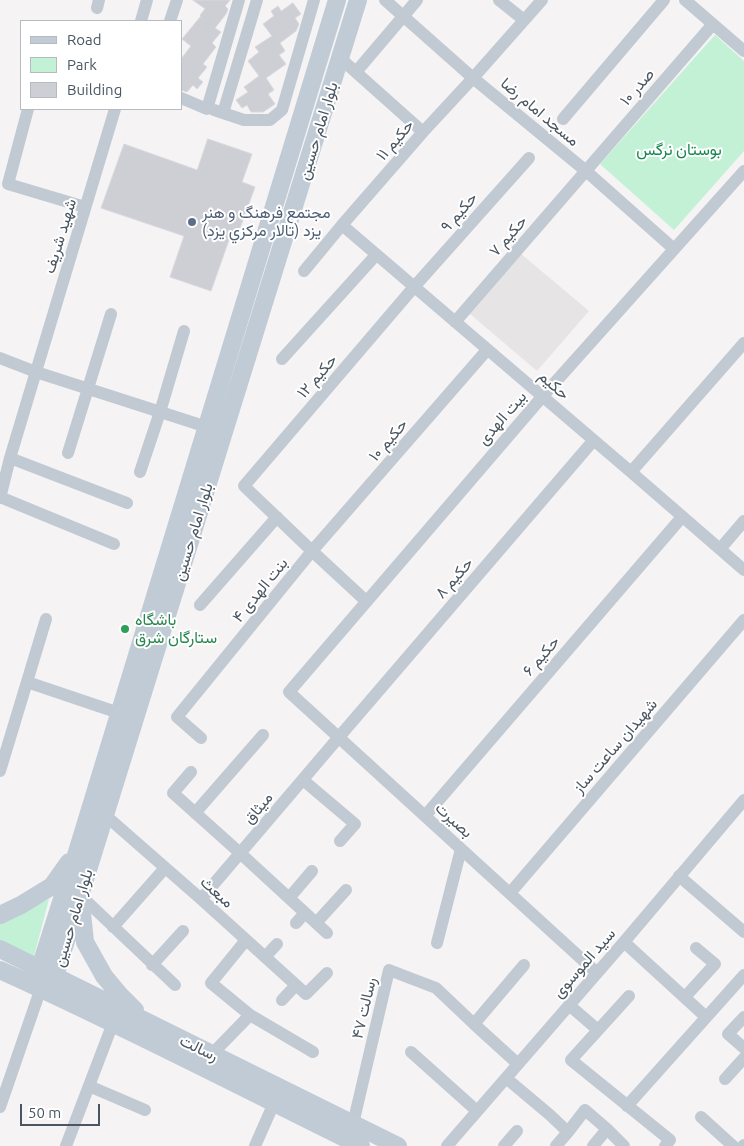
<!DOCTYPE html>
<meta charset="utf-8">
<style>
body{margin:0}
#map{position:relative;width:744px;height:1146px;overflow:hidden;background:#f5f3f3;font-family:Ubuntu,sans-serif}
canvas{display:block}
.legend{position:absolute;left:20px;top:20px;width:162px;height:90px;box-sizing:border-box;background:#fff;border:1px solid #b7bbc0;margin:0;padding:6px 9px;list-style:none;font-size:15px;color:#4a5661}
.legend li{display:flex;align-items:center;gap:10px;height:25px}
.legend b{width:25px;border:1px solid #b7bbc0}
.scale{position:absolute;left:20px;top:1104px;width:80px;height:22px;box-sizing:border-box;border:2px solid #4a5661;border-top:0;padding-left:6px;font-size:15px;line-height:18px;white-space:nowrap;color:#4a5661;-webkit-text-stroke:4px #fff;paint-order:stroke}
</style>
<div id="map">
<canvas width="744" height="1146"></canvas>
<ul class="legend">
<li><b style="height:6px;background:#c1cbd6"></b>Road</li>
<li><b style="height:14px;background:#c3f1d5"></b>Park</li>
<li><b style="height:14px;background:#cdcfd5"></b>Building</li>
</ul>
<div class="scale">50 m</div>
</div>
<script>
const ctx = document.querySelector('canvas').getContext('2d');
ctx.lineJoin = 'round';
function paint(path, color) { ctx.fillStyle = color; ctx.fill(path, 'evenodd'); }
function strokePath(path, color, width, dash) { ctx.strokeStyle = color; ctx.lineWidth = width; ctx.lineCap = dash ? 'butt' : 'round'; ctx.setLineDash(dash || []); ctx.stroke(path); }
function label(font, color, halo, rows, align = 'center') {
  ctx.font = font + ' Ubuntu,Vazirmatn,sans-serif'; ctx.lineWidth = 4; ctx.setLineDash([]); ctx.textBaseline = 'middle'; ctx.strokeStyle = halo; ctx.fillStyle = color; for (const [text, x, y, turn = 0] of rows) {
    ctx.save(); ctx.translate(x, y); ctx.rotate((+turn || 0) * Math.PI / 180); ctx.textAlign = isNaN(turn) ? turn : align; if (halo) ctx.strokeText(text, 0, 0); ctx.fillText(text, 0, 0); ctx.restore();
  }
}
paint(new Path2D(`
 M520,253L589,311L537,371L469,313Z`), '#e6e4e5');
paint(new Path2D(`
 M715,35L744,61V151L674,230L600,164Z
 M49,899L33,960L0,943V923Z`), '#c3f1d5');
const building = new Path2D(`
 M193,0H230L225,6L228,9L226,14L215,28L221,32L212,43L216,47L203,64L207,67L198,78L203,82L197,89L193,85L187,92L181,90V59L191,46L182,39L201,16L200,15L205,9Z
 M293,3L301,14L295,18L299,24L296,31L280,43L285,51L279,55L286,64L266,78L274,90L268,94L275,104L263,112H251L247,105L242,108L236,100L248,92L244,87L259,76L248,61L259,52L255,47L272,36L263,24L274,16L271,11L278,6L281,11Z
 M208,139L252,154L242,182L255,187L235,242L229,240L211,291L170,277L184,236L101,208L124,144L197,170Z`);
paint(building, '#cdcfd5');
strokePath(building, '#d7d9de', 1);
strokePath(new Path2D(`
 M385,0L473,78L586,171L674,249
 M499,0L524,20
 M685,0L744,51
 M97,8L99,0
 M141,21L147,0
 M170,21L177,0
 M340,58L423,132
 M356,72L417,0
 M181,98L207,109L239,0
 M28,109L8,184L85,207
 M214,110L223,113L257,0
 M223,113L244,120H270L282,110L314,0
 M563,119L664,0
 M342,225L631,472L744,570
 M304,271L342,225L423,132L473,78L542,0
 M455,322L713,24
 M0,358L36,372L207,427
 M282,359L376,255
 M68,453L111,314
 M10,458L127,503
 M140,472L160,412L184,331
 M631,472L744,343
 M0,497L114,544
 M0,498L10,458L115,109
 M720,549L744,521
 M366,601L312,551L244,486L414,287L529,158
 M200,605L277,517
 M27,682L119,713
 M201,738L177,717L312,551L487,350
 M0,771L46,619
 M191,772L173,793L240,853L327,933
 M303,780L355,824L340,841
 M195,813L263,735
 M105,815L201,899L306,994L327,973
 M425,816L682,517
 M679,876L744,932
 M510,893L744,620
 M80,895L175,985
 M289,898L312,871
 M201,899L339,737L593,441
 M296,923L305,913
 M316,923L346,890
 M113,927L165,868
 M246,940L211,983L250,1015L313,1052
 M624,942L706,1017
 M437,943L461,849
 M265,957L277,944
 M152,965L183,931
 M597,973L289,692L542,397L744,171
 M629,996L571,1060L670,1140L665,1146
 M685,997L715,964L696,948
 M282,1000L296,985
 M569,1005L598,1030
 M744,1017L728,1034L744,1048
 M411,1052L477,1111
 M212,1054L250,1015
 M518,1064L474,1024L524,965
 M506,1078L550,1115L568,1132L585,1110L607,1129L624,1146
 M725,1079L744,1058
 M89,1086L145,1110
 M627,1106L744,975
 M0,1107L41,988
 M701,1117L733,1146
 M353,1124L389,970L436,988L474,1024
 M66,1146L113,1023
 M255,1146L274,1103
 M447,1146L624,942L744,800
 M504,1146L517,1131
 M556,1146L568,1132
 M593,1146L607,1129
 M743,1146L744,1145`), '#c1cad2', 12);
strokePath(new Path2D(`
 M81,903L85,942L104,976L119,994L135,1010
 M0,915L21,905L52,886L69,862
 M0,949L398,1146
 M0,970C122,1025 241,1087 361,1146
 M41,988L55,976L358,0
 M41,988L40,968L77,852L337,0`), '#c1cbd6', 18);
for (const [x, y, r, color] of [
 [192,222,5,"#5c6f8a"],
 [125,629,5,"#2e9e5b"]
]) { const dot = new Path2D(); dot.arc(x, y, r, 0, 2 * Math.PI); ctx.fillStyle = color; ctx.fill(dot); strokePath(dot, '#fff', 2); }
label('16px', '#4a5661', '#fff', [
 ["صدر ۱۰",637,87,-49],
 ["مسجد امام رضا",540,112,40],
 ["بلوار امام حسین",318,131,-73],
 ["حکیم ۱۱",395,140,-49],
 ["حکیم ۹",459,212,-49],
 ["شهید شریف",60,236,-73],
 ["حکیم ۷",508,236,-49],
 ["حکیم ۱۲",317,376,-49],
 ["حکیم",554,385,41],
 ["بیت الهدی",502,418,-49],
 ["حکیم ۱۰",388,440,-49],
 ["بلوار امام حسین",193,532,-73],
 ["حکیم ۸",454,578,-49],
 ["بنت الهدی ۴",260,590,-51],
 ["حکیم ۶",541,656,-49],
 ["شهیدان ساعت ساز",615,746,-49],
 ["میثاق",258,808,-50],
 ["بصیرت",454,820,42],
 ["مبعث",217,892,42],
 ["بلوار امام حسین",73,918,-73],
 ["سید الموسوی",584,963,-49],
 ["رسالت ۴۷",364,1008,-77],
 ["رسالت",199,1048,26]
]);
label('16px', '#17864f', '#fff', [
 ["بوستان نرگس",679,150]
]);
label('16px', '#4e5e75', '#fff', [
 ["مجتمع فرهنگ و هنر",202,213],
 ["یزد (تالار مركزي یزد)",202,231]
], 'left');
label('16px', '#27864d', '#fff', [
 ["باشگاه",135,620],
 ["ستارگان شرق",135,638]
], 'left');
</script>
